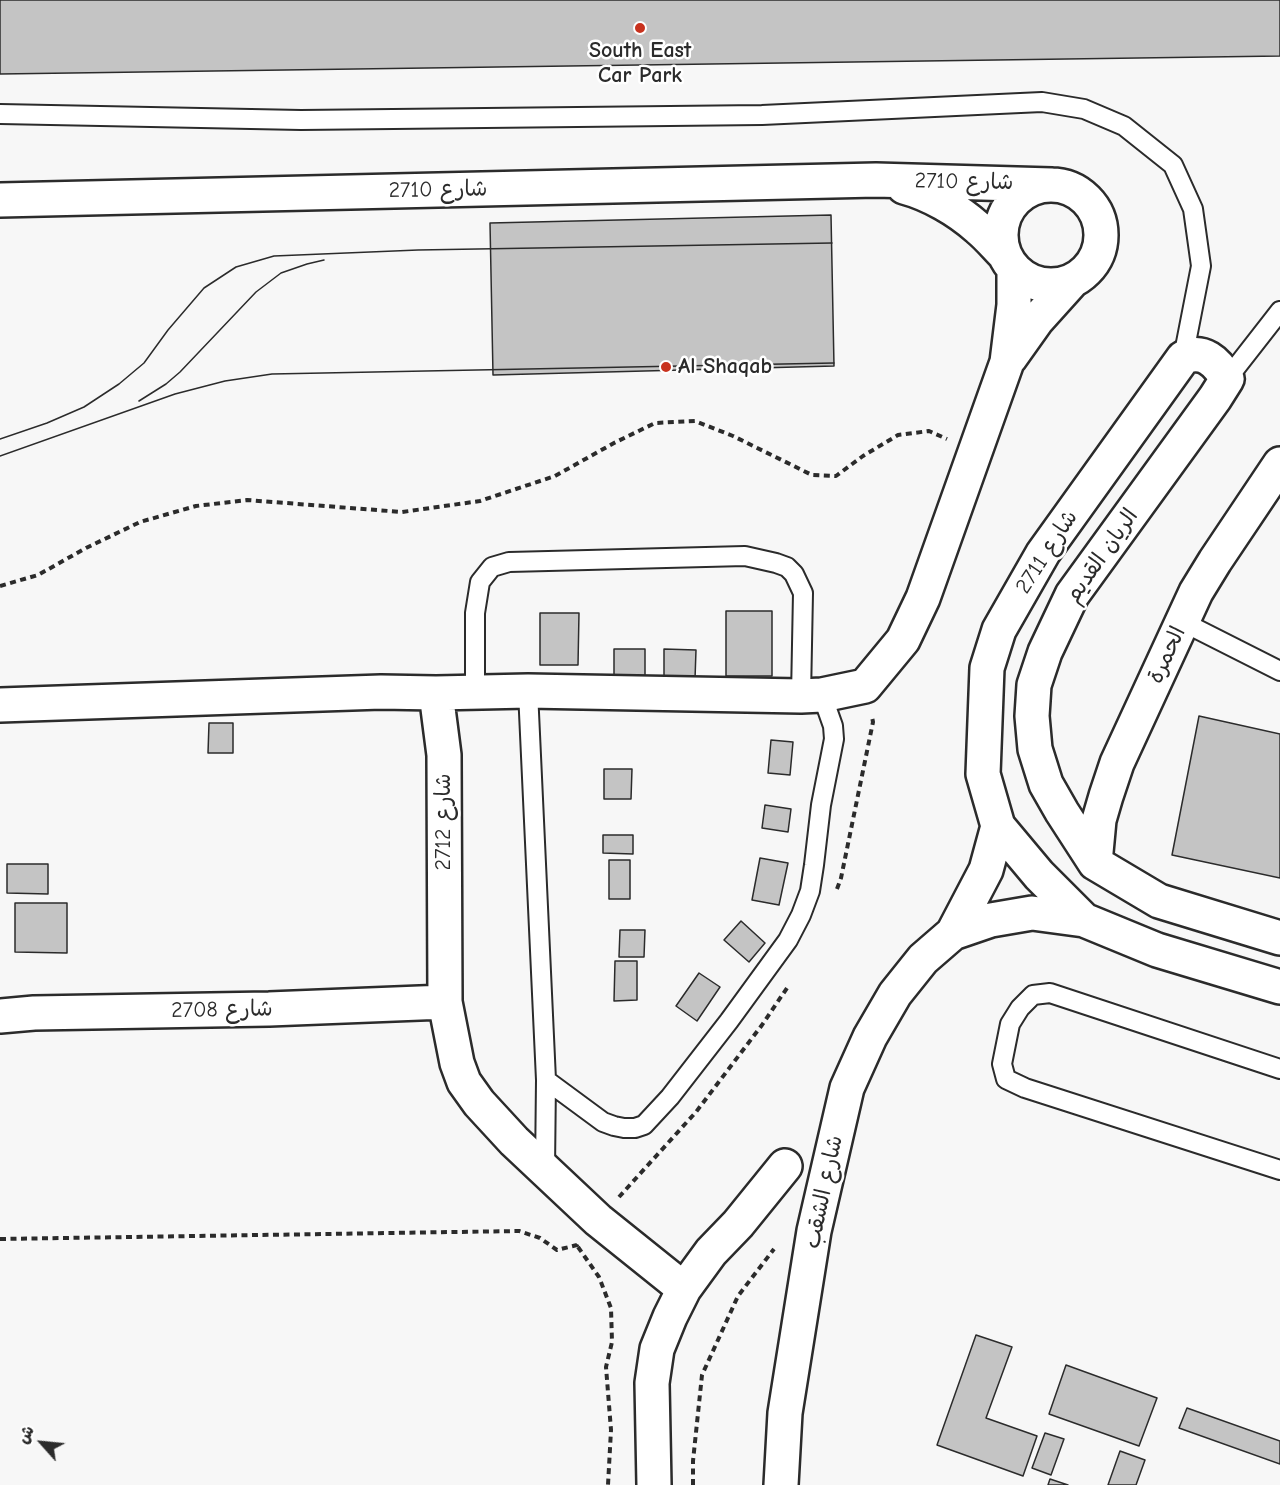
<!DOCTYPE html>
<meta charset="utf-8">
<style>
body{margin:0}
#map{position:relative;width:1280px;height:1485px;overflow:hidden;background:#f7f7f7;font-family:"Comic Neue","Playpen Sans Arabic",sans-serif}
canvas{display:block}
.north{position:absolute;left:12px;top:1413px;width:60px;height:60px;-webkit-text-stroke:4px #fff;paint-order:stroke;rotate:297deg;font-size:16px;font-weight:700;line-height:24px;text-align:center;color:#2b2b2b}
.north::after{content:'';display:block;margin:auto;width:21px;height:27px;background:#2b2b2b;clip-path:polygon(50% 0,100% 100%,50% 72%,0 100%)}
</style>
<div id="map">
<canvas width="1280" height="1485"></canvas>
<div class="north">ش</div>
</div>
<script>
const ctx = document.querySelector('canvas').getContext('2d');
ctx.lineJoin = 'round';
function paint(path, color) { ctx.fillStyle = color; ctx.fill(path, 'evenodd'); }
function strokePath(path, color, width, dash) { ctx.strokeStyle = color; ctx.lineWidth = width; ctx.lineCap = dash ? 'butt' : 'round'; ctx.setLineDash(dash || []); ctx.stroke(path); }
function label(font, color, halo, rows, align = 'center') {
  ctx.font = font + ' "Comic Neue","Playpen Sans Arabic",sans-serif'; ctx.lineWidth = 5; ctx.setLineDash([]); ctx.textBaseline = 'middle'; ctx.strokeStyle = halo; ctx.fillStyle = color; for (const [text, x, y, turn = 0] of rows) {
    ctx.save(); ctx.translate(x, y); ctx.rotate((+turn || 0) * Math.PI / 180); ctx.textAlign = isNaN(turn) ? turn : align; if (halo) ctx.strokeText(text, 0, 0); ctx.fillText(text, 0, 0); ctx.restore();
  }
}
const building = new Path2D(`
 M0,0H1280V56L0,74Z
 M831,215L834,366L493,375L490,223Z
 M726,611H772V676H726Z
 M540,613H579L578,665H540Z
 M614,649H645V680H614Z
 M664,649L696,650L695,679H664Z
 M1199,716L1280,734V878L1172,855Z
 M209,723H233V753H208Z
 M771,740L793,742L790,775L768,773Z
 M604,769H632L631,799H604Z
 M765,805L791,809L788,832L762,828Z
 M603,835H633V854L603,853Z
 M760,858L788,863L779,905L752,900Z
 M609,860H630V899H609Z
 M7,864H48V894L7,893Z
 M15,903H67V953L15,952Z
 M741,921L765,943L749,962L724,940Z
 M620,930H645L644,957H619Z
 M615,961H637V1000L614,1001Z
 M699,973L720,987L697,1021L676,1006Z
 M976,1335L1012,1347L986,1418L1037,1436L1023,1476L937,1445Z
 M1066,1365L1157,1398L1139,1446L1049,1414Z
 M1187,1408L1280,1441V1464L1179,1428Z
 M1045,1433L1064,1439L1051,1475L1032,1468Z
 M1120,1451L1145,1460L1136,1485H1108Z
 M1050,1479L1068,1485H1048Z`);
paint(building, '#c4c4c4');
strokePath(building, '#2b2b2b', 1.5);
const lane = new Path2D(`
 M0,114L301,120L762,115L1042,102L1084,109L1124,126L1173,165L1193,209L1201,266L1183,358
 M1227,379L1280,311
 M1183,622L1280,671
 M528,691L546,1080L545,1169
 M475,692V613L480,582L492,567L509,562L745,556L776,563L787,567L794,574L803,593L801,696
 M1280,1069L1050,993L1033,995L1020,1008L1010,1024L1002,1064L1006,1079L1025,1088L1280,1170
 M546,1080L603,1122L614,1126L624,1128H635L644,1125L670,1097L729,1021L788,940L801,915L810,891L814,865L821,805L834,739L833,726L822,695`);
const street = new Path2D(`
 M1001 235a50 50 0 1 1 100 0a50 50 0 1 1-100 0Z
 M904,187C930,194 958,210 978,228C988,236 996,246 1005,255
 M0,200L876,180L1052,185
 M1010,358L1037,320L1073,280
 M436,693L528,691L801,696L822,695L865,686L903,640L923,598L1007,362L1014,305V271
 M0,705L381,692L436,693L444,755L445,1002L457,1063L464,1082L479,1103L514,1141L598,1220L684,1289
 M1095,863L1099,820L1106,796L1117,763L1196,592L1215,561L1280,464
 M953,933L986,870L998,826
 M1280,938L1159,901L1095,863L1062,812L1046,784L1035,749L1032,716L1034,685L1045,652L1072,595L1215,398L1227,379C1217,362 1203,348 1183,358L1043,553L999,630L987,668L983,774L998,826L1039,875L1084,920L1157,950L1280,987
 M0,1016L34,1013L269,1009L445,1002
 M654,1485L652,1383L657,1349L670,1317L684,1289L711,1252L738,1224L785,1166
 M781,1485L785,1413L814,1231L847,1088L870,1037L895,994L923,959L953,933L991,920L1032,913L1084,920`);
strokePath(lane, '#2b2b2b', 22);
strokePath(street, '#2b2b2b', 38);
strokePath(new Path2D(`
 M0,586L38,575L86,548L140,522L196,506L247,500L402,512L480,501L555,476L614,443L655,423L695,421L733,436L812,475L836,476L863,456L898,435L929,431L947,439
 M837,889L841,878L873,722L872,717
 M619,1197L696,1112L762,1025L787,988
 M0,1239L519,1231L540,1238L557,1250L577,1245L578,1243
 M578,1247L599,1277L611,1308L612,1342L606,1367L611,1430L608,1485
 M693,1485V1461L702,1375L738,1296L774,1249`), '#2b2b2b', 4, [6, 4.5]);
strokePath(lane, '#fff', 18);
strokePath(street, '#fff', 33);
strokePath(new Path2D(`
 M139,401L166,384L180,372L256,292L281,273L307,264L324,260
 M0,439L47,423L84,407L119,384L144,363L168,330L204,288L236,267L274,256L418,250L832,243
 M0,456L175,394L225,381L272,374L834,363`), '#2b2b2b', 1.5);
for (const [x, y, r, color] of [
 [640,28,6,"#c8321e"],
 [666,367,6,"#c8321e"]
]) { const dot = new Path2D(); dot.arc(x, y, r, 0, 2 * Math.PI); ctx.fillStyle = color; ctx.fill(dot); strokePath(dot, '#fff', 2); }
label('bold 22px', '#2b2b2b', '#fff', [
 ["South East",640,51],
 ["Car Park",640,76],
 ["Al Shaqab",678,367,"left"]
]);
label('22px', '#2b2b2b', '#fff', [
 ["شارع 2710",964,182,1],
 ["شارع 2710",438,190,-1],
 ["شارع 2711",1047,552,-57],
 ["الريان القديم",1102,556,-55],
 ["الحمرة",1167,655,-65],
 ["شارع 2712",444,822,-90],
 ["شارع 2708",222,1010,-1],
 ["شارع الشقب",824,1192,-78]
]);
</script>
